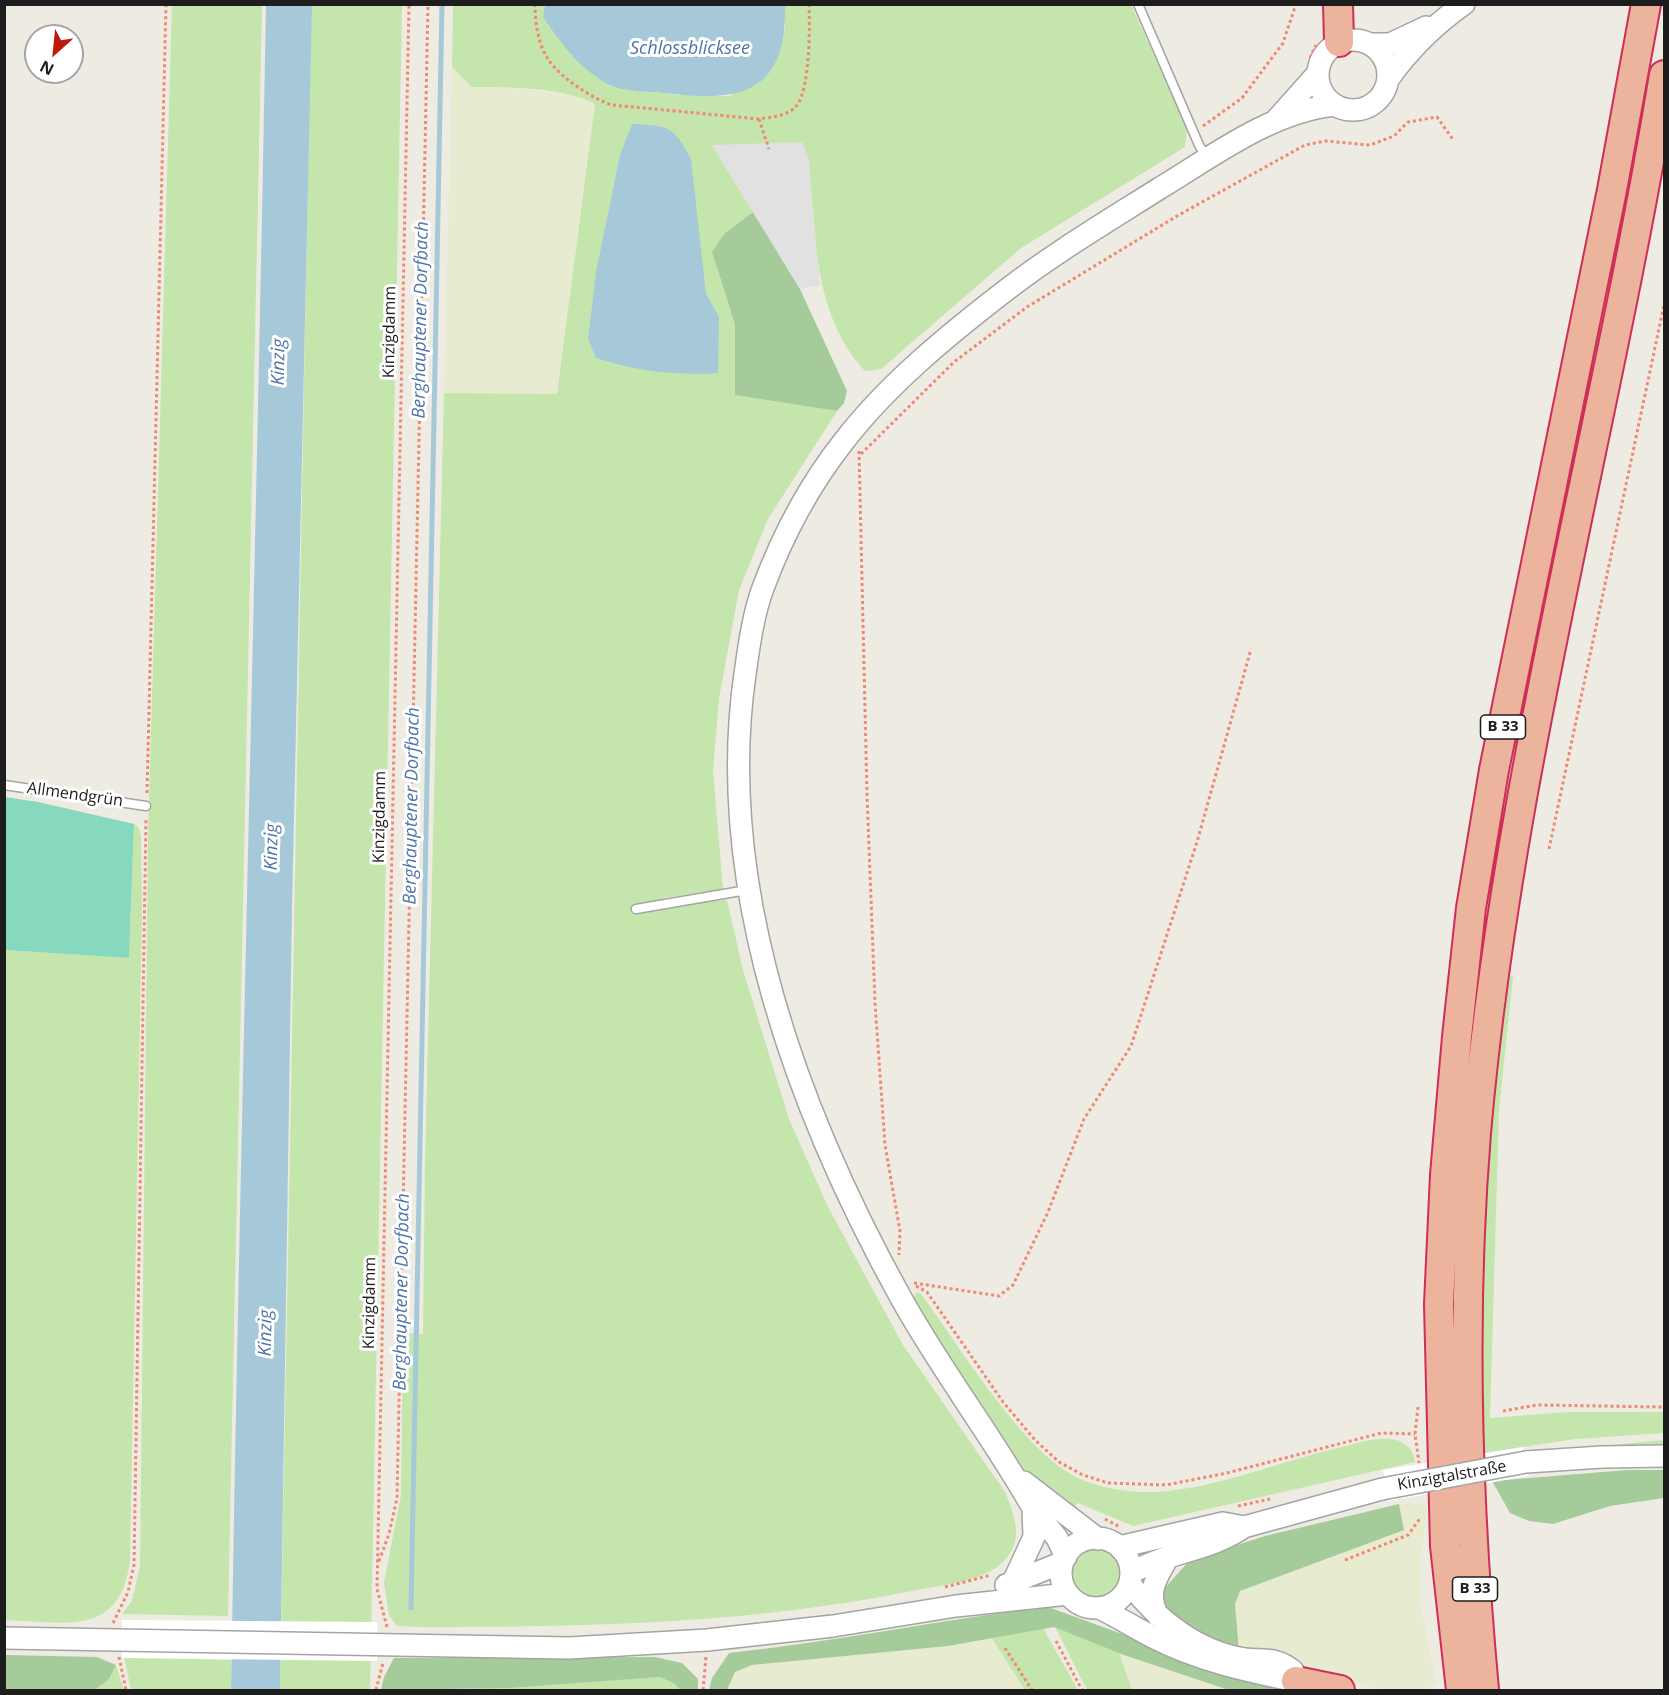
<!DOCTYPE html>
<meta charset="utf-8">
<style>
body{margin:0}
#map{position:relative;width:1669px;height:1695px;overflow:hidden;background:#eeebe3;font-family:"Open Sans",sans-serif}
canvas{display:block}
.frame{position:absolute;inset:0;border:6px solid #1d1d1d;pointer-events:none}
.north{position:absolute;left:24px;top:24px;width:60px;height:60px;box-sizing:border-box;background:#fff;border:2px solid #a5a5a5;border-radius:50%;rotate:207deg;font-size:16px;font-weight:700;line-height:24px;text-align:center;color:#1d1d1d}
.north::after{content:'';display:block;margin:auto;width:21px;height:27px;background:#be1a0c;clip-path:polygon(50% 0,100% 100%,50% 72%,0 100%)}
</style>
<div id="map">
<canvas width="1669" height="1695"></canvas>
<div class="frame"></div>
<div class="north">N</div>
</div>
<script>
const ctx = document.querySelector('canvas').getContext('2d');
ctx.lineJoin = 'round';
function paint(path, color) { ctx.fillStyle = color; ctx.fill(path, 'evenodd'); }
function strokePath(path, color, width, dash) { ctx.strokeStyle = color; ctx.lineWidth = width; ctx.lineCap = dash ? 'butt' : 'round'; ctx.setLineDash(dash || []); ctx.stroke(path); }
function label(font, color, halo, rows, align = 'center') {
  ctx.font = font + ' "Open Sans",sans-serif'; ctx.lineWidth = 6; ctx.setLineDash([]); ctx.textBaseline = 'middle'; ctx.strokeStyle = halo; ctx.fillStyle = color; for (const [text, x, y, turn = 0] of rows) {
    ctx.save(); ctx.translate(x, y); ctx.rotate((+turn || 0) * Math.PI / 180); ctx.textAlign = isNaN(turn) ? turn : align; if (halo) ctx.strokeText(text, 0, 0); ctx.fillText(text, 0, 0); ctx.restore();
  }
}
paint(new Path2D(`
 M452,67L472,87H507L580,96L595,104L557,394L444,393Z
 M1428,1503L1420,1563V1601L1436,1683L1426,1690H1388L1304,1674L1239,1651L1235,1604L1240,1591L1404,1530L1399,1504Z
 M991,1637L1025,1690H727L735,1672L752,1665L948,1646Z
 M1119,1652L1174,1672L1235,1690H1132Z`), '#e7ebd0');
paint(new Path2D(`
 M172,5H262L228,1616L122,1614L132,1601L140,1566L148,836Z
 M311,5H402L370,1690H280Z
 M453,5H545L543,17L611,86L678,95L730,96L785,30V5H1131L1187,128L1185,147L1021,248L881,369L865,371C812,314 815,228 808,156L712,145L753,212L725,233L717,269L735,325V395L837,411L768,519L739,590L719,698L713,771L723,889L663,898L667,906L727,900L743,970L789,1119L828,1207L903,1345L1005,1492C1015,1516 1025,1542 1002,1563C980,1583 940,1585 912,1591C749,1624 585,1627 419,1627L397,1626L389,1615L384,1582L401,1495L403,1333L423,1334L425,1163L444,393L557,394L595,104C563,87 509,87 472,87L452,67Z
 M134,824L139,828L141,836L142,910L130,1560C121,1638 65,1622 5,1620L4,950L129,958Z
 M1502,975L1513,976L1499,1111L1490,1418L1569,1412H1664V1433L1575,1439L1477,1454L1480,1247Z
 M917,1292L921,1294C959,1345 1024,1454 1080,1479C1104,1489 1131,1493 1156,1492C1218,1488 1278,1462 1338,1448C1355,1444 1374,1437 1391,1439C1406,1441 1413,1449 1415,1462L1133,1526L1078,1503L1069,1512L1030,1478L1010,1454L911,1301Z
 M1664,1440V1446L1560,1450Z
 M1069 1574a26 26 0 1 1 52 0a26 26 0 1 1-52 0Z
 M1055,1627L1119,1652L1132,1690H1087Z
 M1043,1628L1078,1690H1025L991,1637Z
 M124,1657L231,1660V1690H131Z
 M116,1665L124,1690H95L109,1679Z
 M660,1677L675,1684L680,1690H452Z`), '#c4e5ac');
paint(new Path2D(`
 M753,212L800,289L847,391L844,403L837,411L735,395V325L712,252L725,233Z
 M1627,1470H1664V1498L1610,1506L1553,1524L1529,1521L1510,1513L1492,1481Z
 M1399,1504L1404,1530L1240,1591L1235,1604L1239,1651L1230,1650L1164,1613L1162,1591L1190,1560L1265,1536Z
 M1048,1607L1229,1673L1274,1684L1273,1690L1226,1689L1124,1655L1054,1627L948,1646L752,1665L735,1672L727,1690H709L712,1678L729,1653C836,1642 941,1619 1048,1607Z
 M5,1655L97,1657L116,1665L109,1679L95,1690H5Z
 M655,1657L682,1663L698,1679V1690H680L675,1684L660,1677L508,1688L381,1690L384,1677L394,1658Z`), '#a5cb9b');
paint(new Path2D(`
 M5,797L38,802L134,824L129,958L5,950Z`), '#86d8bf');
paint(new Path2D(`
 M802,142L808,156L820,285L800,289L712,145Z`), '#e1e1e1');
paint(new Path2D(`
 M312,4L292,908L280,1690H231C240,1128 256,567 266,5Z
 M545,5H785C787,93 741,103 664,93C649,91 624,92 610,85C579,69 562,44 543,17Z
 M632,124C669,126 673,125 691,159L706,294L719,317L718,373C675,376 637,371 596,358L588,339L596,272L620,155Z`), '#a6c9d9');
paint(new Path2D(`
 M1523,1447L1528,1476L1388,1501L1383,1470Z
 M122,1620L377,1622V1661L122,1658Z`), '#fff');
strokePath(new Path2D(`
 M411,1608L442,4`), '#a6c9d9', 5);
const service = new Path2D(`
 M1138,4L1199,145L1206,157
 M4,785L146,806
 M636,909L747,890`);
const tertiary = new Path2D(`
 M1318 75a35 35 0 1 1 70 0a35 35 0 1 1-70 0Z
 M1370,44H1390L1426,27
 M1389,78C1410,49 1434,25 1464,4
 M1277,119L1318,73
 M1526,1462L1602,1457L1664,1456
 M1024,1482L1098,1539
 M1033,1508L1057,1538L1066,1557
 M1061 1573a35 35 0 1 1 70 0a35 35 0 1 1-70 0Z
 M1119,1547L1223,1523L1244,1527
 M1131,1573C1166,1552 1210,1551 1244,1527L1382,1489
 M1013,1582L1034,1537L1033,1508C992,1436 941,1370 901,1298C799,1114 714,888 745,674C749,646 753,615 763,588C782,537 810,484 844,441C888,384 948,335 1005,291C1054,253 1108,221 1160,188C1213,156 1271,112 1334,105
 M1006,1585L1061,1563L1062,1566
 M1099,1608C1118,1617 1135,1628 1153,1637C1197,1660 1247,1671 1296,1681L1293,1671C1277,1657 1264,1661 1245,1659C1198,1652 1157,1620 1130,1584
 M1158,1616C1146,1594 1155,1580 1167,1559
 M4,1638L569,1648L707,1640L833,1626L956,1606L1068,1594`);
const trunk = new Path2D(`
 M1338,4L1339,42
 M1296,1681L1340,1690
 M1461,1690L1445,1546L1439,1304L1445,1175L1457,1037L1471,908L1494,770L1612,190L1646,4
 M1484,1690C1467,1506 1461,1318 1476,1133C1507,775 1606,428 1664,75`);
strokePath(service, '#a4a4a4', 11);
strokePath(tertiary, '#a4a4a4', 24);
strokePath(trunk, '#ce2e59', 32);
strokePath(new Path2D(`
 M535,4C535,22 538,44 548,59C559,77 593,99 612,105L759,119C772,117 789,116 797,105C810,88 810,26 809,4
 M1310,58L1316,45
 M759,119L769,149
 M1203,126L1242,98L1283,43L1296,4
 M859,451L867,795L875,1003L885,1145L900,1231L899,1255
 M861,454L954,362L1027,307L1177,216L1305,145L1325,141L1370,145L1394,136L1408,122L1437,117L1454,141
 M147,793L166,4
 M1549,849L1664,305
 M914,1283L999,1296L1013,1285L1048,1212L1084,1119L1131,1046L1197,842L1251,649
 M916,1286L927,1292L1003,1402L1035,1440L1059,1462L1083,1475L1108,1483L1166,1485L1227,1473L1381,1433L1415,1434
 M1418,1407L1415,1434L1419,1463
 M1503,1411L1537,1405L1664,1407
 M1238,1506L1270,1499
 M1105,1519L1120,1527
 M1345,1560L1408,1535L1421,1517
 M379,1561L389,1534L397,1498L428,4
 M945,1587L991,1575
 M113,1623L128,1592L134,1565L146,818
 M387,1627L377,1589L409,4
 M1056,1641L1082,1690
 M1005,1648L1032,1690
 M119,1657L126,1690
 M376,1690L383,1663
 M703,1690L706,1656`), '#f18871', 3, [3, 3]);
strokePath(service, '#fff', 8);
strokePath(tertiary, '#fff', 21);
strokePath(trunk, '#ecb49c', 28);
const tertiaryBridge = new Path2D(`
 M1382,1489L1526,1462`);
strokePath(tertiaryBridge, '#a4a4a4', 24, []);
strokePath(tertiaryBridge, '#fff', 21);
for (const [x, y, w] of [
 [1503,727,45],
 [1475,1589,45]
]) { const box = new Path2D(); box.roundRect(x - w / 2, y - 12, w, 24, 4.5); ctx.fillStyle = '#fff'; ctx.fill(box); strokePath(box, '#1d1d1d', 1.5); }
label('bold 15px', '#1d1d1d', null, [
 ["B 33",1503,727],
 ["B 33",1475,1589]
]);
label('16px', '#1d1d1d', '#fff', [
 ["Kinzigdamm",390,332,-89],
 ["Allmendgrün",75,795,8],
 ["Kinzigdamm",380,817,-89],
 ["Kinzigdamm",370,1303,-89],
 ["Kinzigtalstraße",1452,1476,-10]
]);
label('italic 18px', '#5074a7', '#fff', [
 ["Schlossblicksee",690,49],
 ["Berghauptener Dorfbach",421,320,-89],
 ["Kinzig",279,362,-89],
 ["Berghauptener Dorfbach",412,806,-89],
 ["Kinzig",272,847,-89],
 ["Berghauptener Dorfbach",402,1292,-89],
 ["Kinzig",266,1333,-89]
]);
</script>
